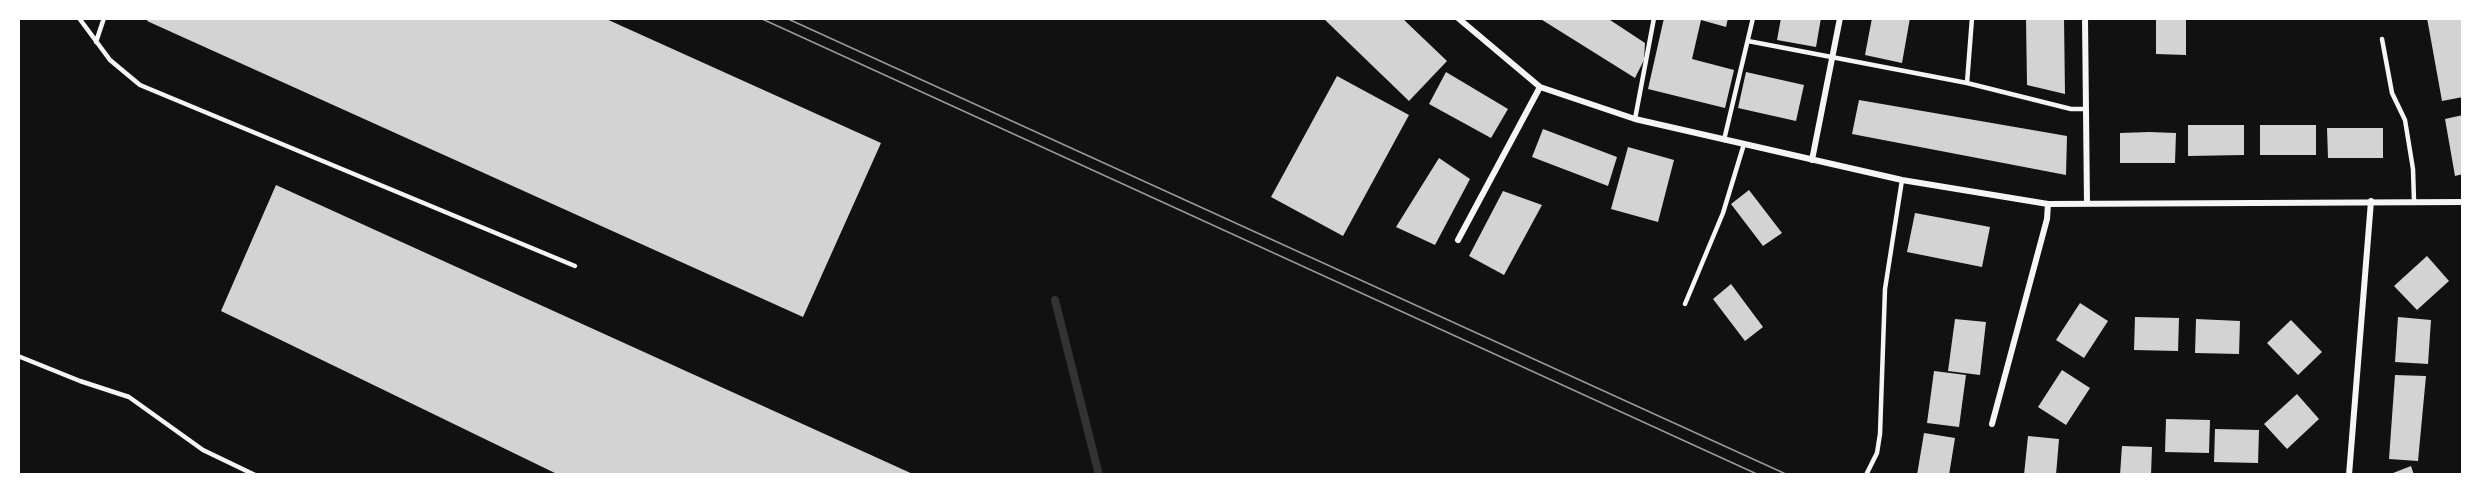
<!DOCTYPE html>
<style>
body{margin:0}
#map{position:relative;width:2481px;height:493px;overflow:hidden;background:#111;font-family:"Varela Round",sans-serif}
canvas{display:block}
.frame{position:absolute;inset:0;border:20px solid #fff;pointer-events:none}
</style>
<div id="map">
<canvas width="2481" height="493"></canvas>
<div class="frame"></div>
</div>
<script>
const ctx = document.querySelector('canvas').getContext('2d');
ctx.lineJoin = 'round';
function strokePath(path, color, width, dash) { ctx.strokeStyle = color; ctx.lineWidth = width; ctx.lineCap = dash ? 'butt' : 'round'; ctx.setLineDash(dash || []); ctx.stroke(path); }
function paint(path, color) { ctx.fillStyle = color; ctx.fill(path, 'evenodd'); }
strokePath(new Path2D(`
 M1055,300L1099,475`), '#333', 8);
paint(new Path2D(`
 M149,18H604L881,143L803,317L147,21Z
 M1323,18H1402L1447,61L1409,101Z
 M1539,18H1607L1645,43L1644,60L1635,78Z
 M1664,18H1728L1726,27L1701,20L1692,59L1734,70L1725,108L1648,89Z
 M1781,18H1821L1816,47L1777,40Z
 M1872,18H1910L1902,63L1865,55Z
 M2026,18H2064L2065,94L2027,85Z
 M2156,18H2186V55L2156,54Z
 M2427,18H2462L2463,97L2442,101Z
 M1446,72L1508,109L1491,138L1429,104Z
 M1746,72L1804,85L1796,121L1738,108Z
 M1337,76L1409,115L1343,236L1271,197Z
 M1859,100L2067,136L2066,175L1852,134Z
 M2463,115V174L2455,176L2445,119Z
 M2188,125H2244V155L2188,156Z
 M2260,125H2316V155H2260Z
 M2327,128H2383V158H2328Z
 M1543,129L1617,157L1608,186L1532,157Z
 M2149,132L2176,133L2175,163H2120V133Z
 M1628,147L1674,160L1658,222L1611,209Z
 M1439,158L1470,179L1435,245L1396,227Z
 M276,185L915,475H559L221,311Z
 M1749,190L1782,233L1763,246L1731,204Z
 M1503,191L1542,205L1504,275L1469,256Z
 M1915,213L1990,227L1982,267L1907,252Z
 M2427,256L2449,281L2417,310L2394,286Z
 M1731,284L1763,327L1745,341L1713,299Z
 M2080,303L2108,321L2084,358L2056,340Z
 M2135,317L2179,318L2178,351L2134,350Z
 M2398,317L2431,320L2428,364L2395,362Z
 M1955,319L1986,322L1980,375L1948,371Z
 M2196,319L2240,321L2239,354L2195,353Z
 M2291,320L2322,352L2298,375L2267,343Z
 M2062,370L2090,388L2066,425L2038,407Z
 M1934,371L1966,375L1959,427L1927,423Z
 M2395,375L2426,376L2418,461L2389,459Z
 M2297,394L2319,419L2287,449L2264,424Z
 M2166,419L2210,420L2209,453L2165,452Z
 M2215,429L2259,430L2258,463L2214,462Z
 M1924,433L1955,438L1949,475H1917Z
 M2028,436L2059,439L2056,475H2024Z
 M2122,446L2152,447L2151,475H2120Z
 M2411,466L2414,475H2388Z`), '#d3d3d3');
strokePath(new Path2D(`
 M79,18L110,60L140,85L575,266
 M2382,39L2392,93L2405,120L2413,169L2414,201
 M1748,41L1967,83L2071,109H2085
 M96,42L104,18
 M1967,83L1972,18
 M1635,119L1654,18
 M1724,140L1753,18
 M1685,304L1723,213L1744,144
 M18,356L80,381L129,397L203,450L255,475
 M1866,475L1877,453L1880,434L1885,289L1902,180`), '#f5f5f5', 4.5);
strokePath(new Path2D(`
 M1458,18L1540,87L1635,119L1902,180L2048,204L2463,202
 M2085,18L2087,204
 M1812,160L1840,18
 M1458,240L1540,87
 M1992,424L2047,219L2048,204
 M2349,475L2371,201`), '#f5f5f5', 6);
strokePath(new Path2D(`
 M760,18L1759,475
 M786,18L1788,475`), '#9a9a9a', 1.5);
</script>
